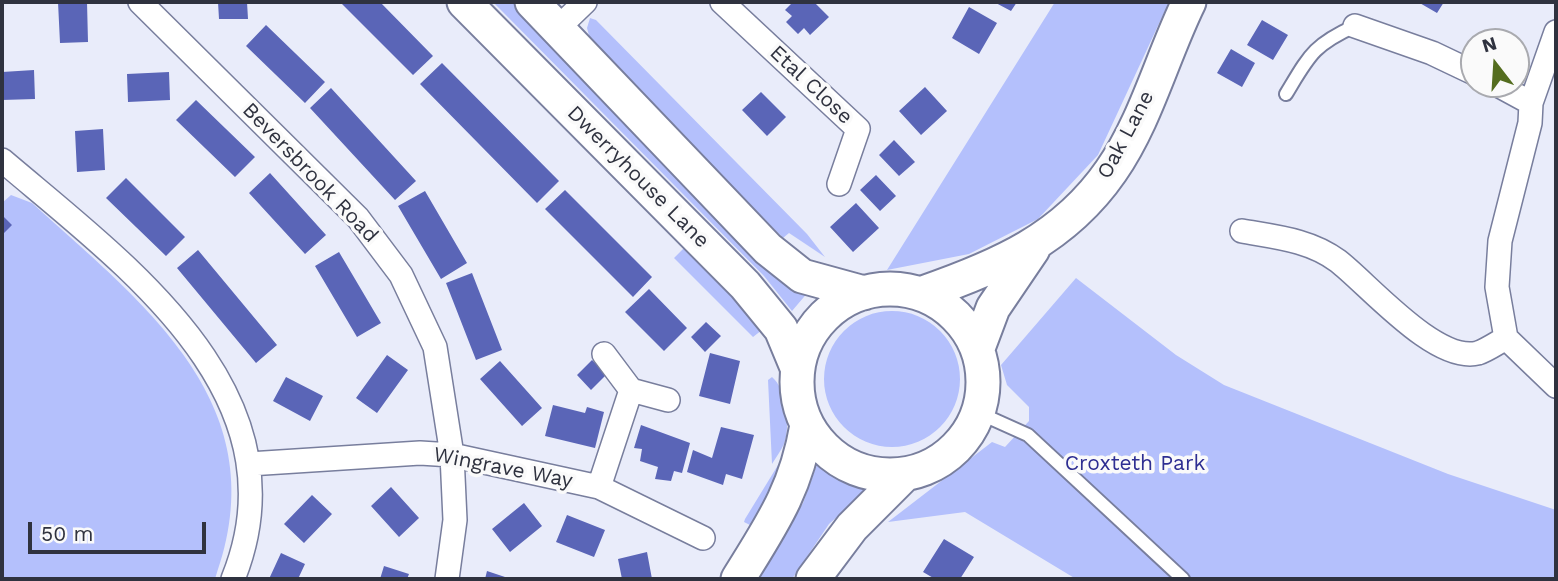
<!DOCTYPE html>
<style>
body{margin:0}
#map{position:relative;width:1558px;height:581px;overflow:hidden;background:#e9ecfa;font-family:"Work Sans",sans-serif}
canvas{display:block}
.frame{position:absolute;inset:0;border:4px solid #2f323f;pointer-events:none}
.north{position:absolute;left:1460px;top:28px;width:70px;height:70px;box-sizing:border-box;background:#fafafa;border:2px solid #a9aaaf;border-radius:50%;rotate:343deg;font-size:19px;font-weight:700;line-height:28px;text-align:center;color:#2f323f}
.north::after{content:'';display:block;margin:auto;width:24px;height:32px;background:#546d1f;clip-path:polygon(50% 0,100% 100%,50% 72%,0 100%)}
.scale{position:absolute;left:28px;top:522px;width:178px;height:32px;box-sizing:border-box;border:4px solid #2f323f;border-top:0;padding-left:9px;font-size:21px;line-height:24px;white-space:nowrap;color:#2f323f;-webkit-text-stroke:5px #fafafa;paint-order:stroke}
</style>
<div id="map">
<canvas width="1558" height="581"></canvas>
<div class="frame"></div>
<div class="north">N</div>
<div class="scale">50 m</div>
</div>
<script>
const ctx = document.querySelector('canvas').getContext('2d');
ctx.lineJoin = 'round';
function paint(path, color) { ctx.fillStyle = color; ctx.fill(path, 'evenodd'); }
function strokePath(path, color, width, dash) { ctx.strokeStyle = color; ctx.lineWidth = width; ctx.lineCap = dash ? 'butt' : 'round'; ctx.setLineDash(dash || []); ctx.stroke(path); }
function label(font, color, halo, rows, align = 'center') {
  ctx.font = font + ' "Work Sans",sans-serif'; ctx.lineWidth = 7; ctx.setLineDash([]); ctx.textBaseline = 'middle'; ctx.strokeStyle = halo; ctx.fillStyle = color; for (const [text, x, y, turn = 0] of rows) {
    ctx.save(); ctx.translate(x, y); ctx.rotate((+turn || 0) * Math.PI / 180); ctx.textAlign = isNaN(turn) ? turn : align; if (halo) ctx.strokeText(text, 0, 0); ctx.fillText(text, 0, 0); ctx.restore();
  }
}
paint(new Path2D(`
 M493,2H513L750,244L809,291L792,311L764,276Z
 M1055,2H1169L1098,155L1038,219L969,254L887,270Z
 M590,18L596,20L807,234L825,257L789,233L783,238L591,43L587,28Z
 M11,195L32,203C147,307 279,406 215,579H2V203Z
 M690,248L734,293L762,330L753,337L674,258L683,249Z
 M1076,278L1176,355L1224,385L1448,474L1556,510V579H1076L965,512L888,522L992,442L1005,447L1029,421V407L1007,385L1001,365Z
 M824 379a68 68 0 1 1 136 0a68 68 0 1 1-136 0Z
 M772,377C786,388 791,427 784,444C781,451 776,457 772,464L768,380Z
 M786,452L791,453L754,527L744,522L745,519Z
 M820,456L848,476L874,484L829,524L792,579H755L803,503Z`), '#b4c0fc');
paint(new Path2D(`
 M58,2H87L88,42L60,43Z
 M218,2H247L248,19H219Z
 M340,2H380L433,56L413,75Z
 M793,2H814L829,17L810,35L804,28L798,34L786,22L792,16L785,10Z
 M994,2H1017L1011,11Z
 M1418,2H1444L1437,13Z
 M969,7L997,23L979,54L952,38Z
 M1262,20L1288,35L1273,60L1247,45Z
 M266,25L325,82L305,103L246,46Z
 M1231,49L1255,63L1242,87L1217,73Z
 M442,63L559,181L537,203L420,84Z
 M34,70L35,99L2,100V72Z
 M169,72L170,100L128,102L127,74Z
 M925,87L947,111L921,135L899,111Z
 M331,88L416,181L395,200L310,108Z
 M761,92L786,117L767,136L742,110Z
 M196,100L255,157L235,177L176,120Z
 M103,129L105,170L77,172L75,131Z
 M894,140L915,162L899,176L879,155Z
 M270,173L326,235L305,254L249,193Z
 M876,175L896,196L880,211L860,190Z
 M126,178L185,237L166,256L106,198Z
 M565,190L652,277L633,297L545,209Z
 M425,191L467,263L441,279L398,206Z
 M856,203L879,228L853,252L830,227Z
 M2,215L12,225L2,235Z
 M198,250L277,345L256,363L177,268Z
 M339,252L381,323L357,337L315,266Z
 M472,273L502,350L476,360L446,283Z
 M649,289L687,328L664,351L625,312Z
 M706,322L721,336L705,352L691,337Z
 M710,353L740,361L730,404L699,396Z
 M387,355L408,370L377,413L356,398Z
 M592,360L607,374L591,390L577,375Z
 M500,361L542,408L522,426L480,379Z
 M286,377L323,396L310,421L273,401Z
 M553,405L585,413L587,407L604,412L595,448L545,436Z
 M641,425L690,443L682,473L674,471L671,481L655,479L658,467L640,461L642,449L634,448Z
 M721,427L754,435L742,479L726,474L723,485L687,472L693,450L712,458Z
 M391,487L419,518L399,537L371,506Z
 M312,495L332,514L304,543L284,524Z
 M524,503L542,526L510,552L492,529Z
 M567,515L605,530L594,557L556,542Z
 M944,539L974,557L960,579H935L923,572Z
 M647,552L652,579H622L618,559Z
 M281,553L305,564L298,579H269Z
 M384,566L409,574L407,579H380Z
 M487,571L511,579H485Z`), '#5a65b7');
const lane = new Path2D(`
 M1286,94C1309,56 1313,45 1355,26
 M979,413L1028,435L1183,579`);
const street = new Path2D(`
 M140,2L358,218L401,275L435,347L452,455L455,520L447,579
 M722,2L858,129L839,184
 M1355,26L1432,53L1474,73
 M558,28L585,2
 M1556,32L1531,103L1530,123L1500,241L1497,287L1506,338L1556,386
 M1496,84L1531,103
 M2,160C124,264 308,394 233,579
 M1242,231C1276,237 1310,240 1338,261C1368,284 1436,364 1478,353C1487,350 1497,343 1506,338
 M604,354L631,390
 M249,464L420,453L452,455L599,487L703,538
 M599,487L631,390L668,400`);
const secondary = new Path2D(`
 M464,2L745,285L781,329L796,365
 M532,2L768,249L802,276L864,293
 M797 382a93 93 0 1 1 186 0a93 93 0 1 1-186 0Z
 M923,293C998,267 1064,239 1111,171C1146,121 1162,57 1189,2
 M978,348L993,308L1033,249
 M738,579C772,524 796,490 807,425
 M813,579L852,527L903,476`);
strokePath(lane, '#787e9d', 16);
strokePath(street, '#787e9d', 26);
strokePath(secondary, '#787e9d', 37);
strokePath(lane, '#fff', 12);
strokePath(street, '#fff', 23);
strokePath(secondary, '#fff', 33);
label('21px', '#2f323f', '#fafafa', [
 ["Etal Close",811,85,43],
 ["Oak Lane",1126,135,-62],
 ["Beversbrook Road",310,173,46],
 ["Dwerryhouse Lane",638,177,45],
 ["Wingrave Way",503,468,11]
]);
label('21px', '#2e2e92', '#fafafa', [
 ["Croxteth Park",1135,464]
]);
</script>
